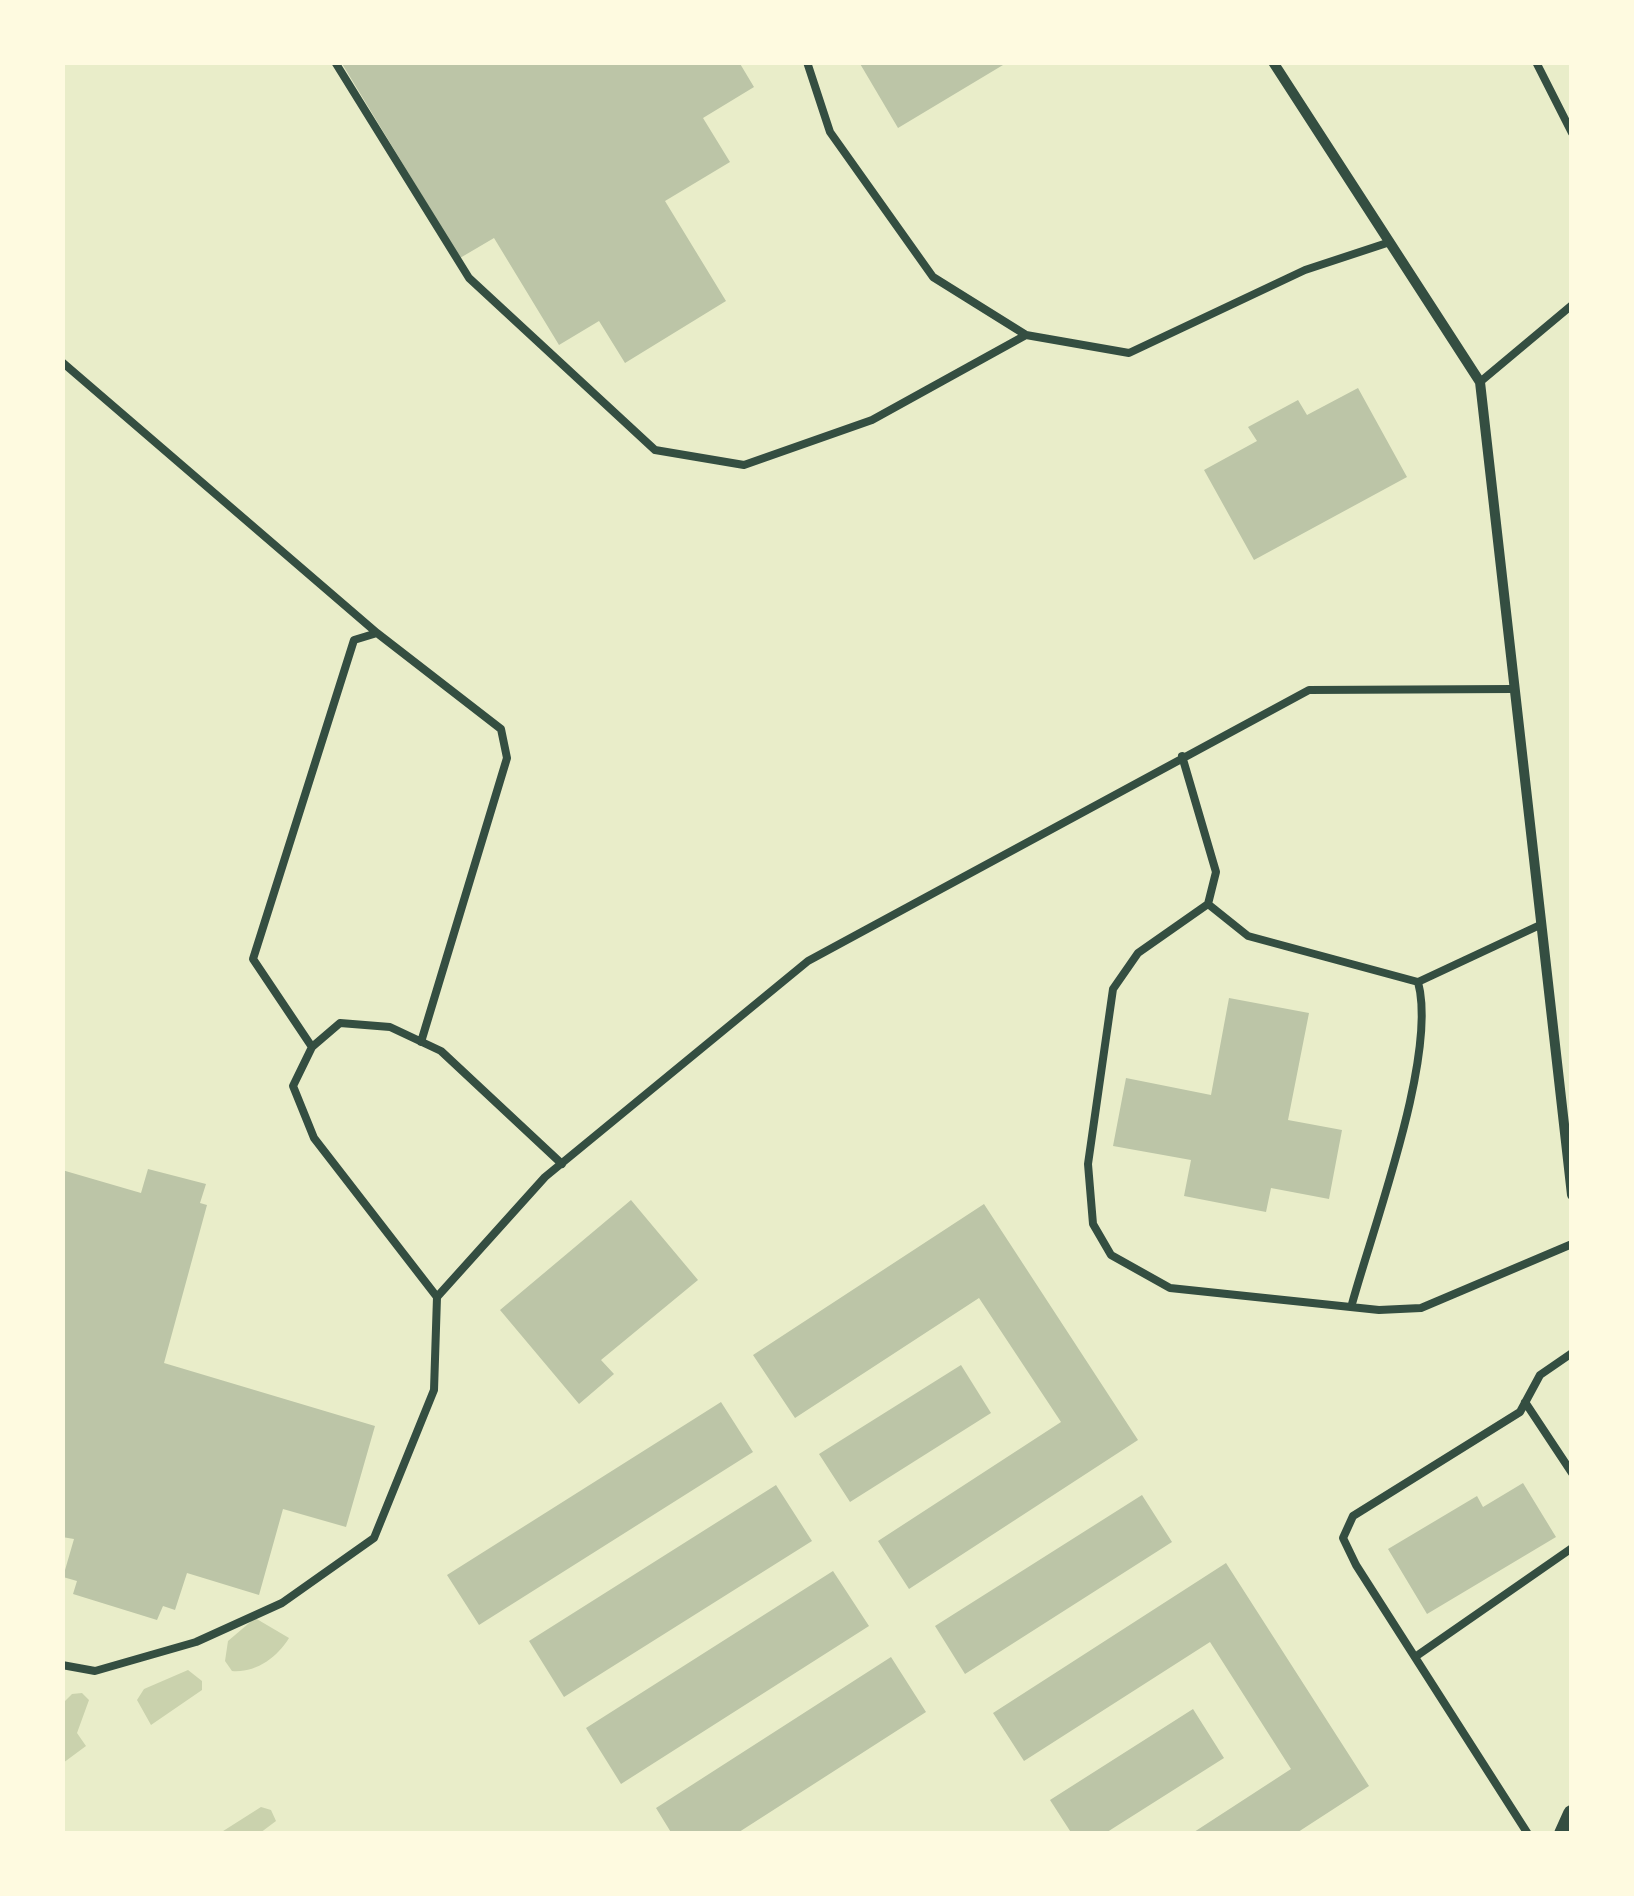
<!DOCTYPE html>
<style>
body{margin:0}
#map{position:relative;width:1634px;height:1896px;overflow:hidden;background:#e9edc9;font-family:"Libre Baskerville",serif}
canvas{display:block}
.frame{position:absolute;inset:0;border:65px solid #fefae0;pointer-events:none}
</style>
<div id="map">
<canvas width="1634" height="1896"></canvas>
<div class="frame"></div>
</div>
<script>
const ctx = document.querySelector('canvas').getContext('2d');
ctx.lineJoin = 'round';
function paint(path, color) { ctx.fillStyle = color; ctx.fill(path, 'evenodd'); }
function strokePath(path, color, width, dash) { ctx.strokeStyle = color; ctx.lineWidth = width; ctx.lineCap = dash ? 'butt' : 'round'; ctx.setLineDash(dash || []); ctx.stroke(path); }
paint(new Path2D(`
 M255,1618L289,1638C277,1658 255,1673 232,1671L225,1661L228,1641Z
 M188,1670L202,1681V1690L151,1725L137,1700L144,1689Z
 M82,1693L89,1700L77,1733L86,1746L63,1763V1703L72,1694Z
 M261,1807L271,1810L276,1821L260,1833H220Z`), '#cad2ad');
paint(new Path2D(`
 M341,62H739L754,87L703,118L730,162L665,201L726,301L625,363L599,321L559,345L494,238L460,258Z
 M859,62H1008L898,128Z
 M1358,388L1407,477L1254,560L1204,470L1257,441L1248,427L1298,400L1307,415Z
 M1229,998L1309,1013L1288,1120L1342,1130L1329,1199L1271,1188L1266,1212L1184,1196L1191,1160L1113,1146L1126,1078L1211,1095Z
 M148,1169L206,1184L200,1203L207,1205L164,1363L375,1426L346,1527L283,1509L259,1595L187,1573L175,1610L163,1606L157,1620L73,1594L77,1581L63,1577L74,1539L62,1537V1170L141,1193Z
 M631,1200L698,1280L601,1360L614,1374L579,1404L500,1310Z
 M984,1204L1138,1440L909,1589L878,1541L1061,1422L979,1298L795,1418L753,1355Z
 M961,1365L991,1413L850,1502L819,1454Z
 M721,1402L753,1452L479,1625L447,1575Z
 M1523,1483L1556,1537L1427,1614L1388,1549L1477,1496L1483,1507Z
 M776,1485L812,1541L564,1697L529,1641Z
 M1142,1495L1172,1542L965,1674L935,1626Z
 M1226,1563L1369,1786L1295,1834H1191L1291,1769L1210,1642L1024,1761L993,1713Z
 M833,1571L869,1626L621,1784L586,1728Z
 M891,1657L926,1712L736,1834H672L656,1808Z
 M1193,1709L1224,1758L1104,1834H1072L1050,1800Z`), '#bcc5a7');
strokePath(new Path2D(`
 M335,62L469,278L655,450L744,465L872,420L1026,335
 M807,62L830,132L933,277L1026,335L1129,353L1305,270L1390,242
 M1536,62L1572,133
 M62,362L377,633
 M1480,382L1572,305
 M1182,756L1216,872L1208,904L1138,953L1113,989L1088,1164L1093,1224L1111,1255L1170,1288L1379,1310L1421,1308L1572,1244
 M1208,904L1248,936L1418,982C1438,1054 1373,1227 1352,1304
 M1418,982L1540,925
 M312,1047L253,959L354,640L377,633L501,729L507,758L421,1042
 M437,1297L314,1138L293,1086L312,1047L340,1023L390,1027L441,1051L562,1164
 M1525,1402L1572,1473
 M1415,1657L1572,1548
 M62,1665L95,1671L196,1642L282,1603L374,1538L434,1390L437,1297L545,1177L808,961L1309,690L1513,689
 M1528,1834L1356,1565L1343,1538L1353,1516L1520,1412L1540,1375L1572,1353`), '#344e41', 8);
strokePath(new Path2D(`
 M1273,62L1480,382L1572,1195`), '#344e41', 10);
strokePath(new Path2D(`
 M1563,1834L1572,1814`), '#344e41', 18);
</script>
